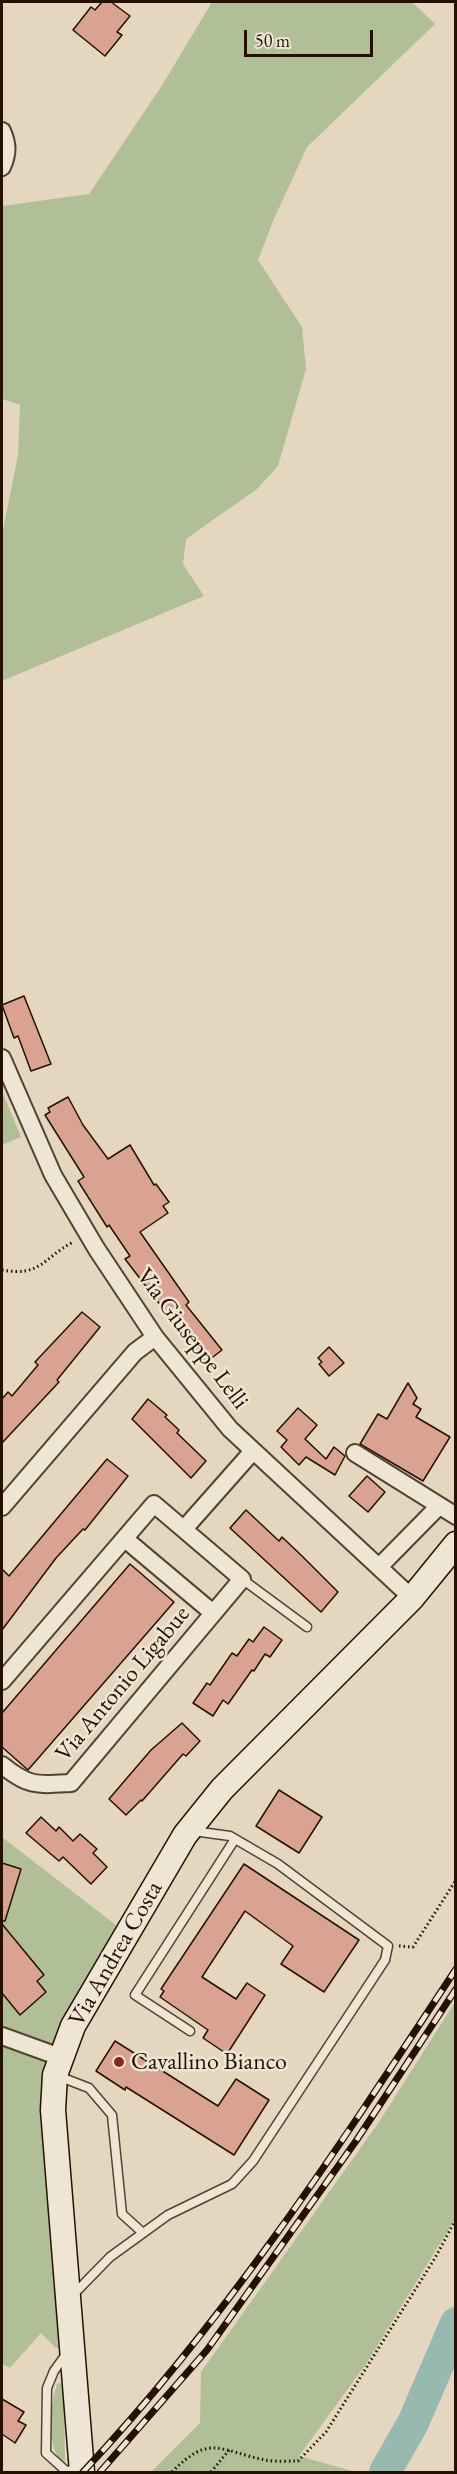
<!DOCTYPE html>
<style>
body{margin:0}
#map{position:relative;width:457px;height:2474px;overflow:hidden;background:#e5d7bf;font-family:"EB Garamond",serif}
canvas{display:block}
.frame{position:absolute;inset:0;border:3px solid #241102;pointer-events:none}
.scale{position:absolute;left:244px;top:30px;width:129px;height:27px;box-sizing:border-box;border:3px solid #241102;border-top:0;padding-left:8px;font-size:18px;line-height:21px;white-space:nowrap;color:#241102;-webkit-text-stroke:4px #eee5d5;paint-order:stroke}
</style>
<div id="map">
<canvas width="457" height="2474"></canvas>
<div class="frame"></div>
<div class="scale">50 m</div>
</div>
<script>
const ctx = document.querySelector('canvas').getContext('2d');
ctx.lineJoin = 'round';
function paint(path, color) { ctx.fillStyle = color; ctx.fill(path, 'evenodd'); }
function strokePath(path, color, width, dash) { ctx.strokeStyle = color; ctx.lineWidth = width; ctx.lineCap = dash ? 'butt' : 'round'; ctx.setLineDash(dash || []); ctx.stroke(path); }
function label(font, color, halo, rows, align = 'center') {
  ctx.font = font + ' "EB Garamond",serif'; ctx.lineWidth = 5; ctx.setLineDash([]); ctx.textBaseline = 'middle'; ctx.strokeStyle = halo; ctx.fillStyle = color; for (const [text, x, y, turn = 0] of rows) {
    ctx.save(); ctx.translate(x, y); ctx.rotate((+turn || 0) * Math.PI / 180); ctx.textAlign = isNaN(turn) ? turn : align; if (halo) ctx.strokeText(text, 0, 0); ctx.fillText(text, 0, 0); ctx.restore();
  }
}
paint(new Path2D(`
 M212,2H412L435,24L307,147L273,221L258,260L302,327L306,369L278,466L257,489L186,539L183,564L204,596L2,681V535L18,455L20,405L2,399V206L89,194L161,87Z
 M2,1091L21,1137L2,1145Z
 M2,1837L121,1929L55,2079L61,2348H56L41,2333L10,2368L2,2364Z
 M455,2002V2219L366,2364L299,2456L356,2472H151L200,2423L201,2372L379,2122Z
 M61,2383L64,2392L65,2466C45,2448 50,2406 57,2384Z`), '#b0bf95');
strokePath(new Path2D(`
 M385,2472L413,2423L456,2323`), '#96baaf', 32);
const building = new Path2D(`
 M102,2H111L130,16L117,32L122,35L105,56L73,30L91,7L95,10Z
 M24,996L51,1064L31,1071L18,1036L14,1038L2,1005Z
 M68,1097L83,1125L108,1159L130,1145L154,1185L156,1184L169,1202L163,1206L168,1213L140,1232L189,1302L186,1305L222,1350L205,1363L125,1259L130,1256L109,1225L107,1227L78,1181L84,1177L45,1115L50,1112L48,1108Z
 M82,1312L100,1327L57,1380L59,1382L2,1443V1399L8,1392L12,1396L38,1365L35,1362Z
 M329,1347L344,1363L329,1376L319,1364L322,1362L318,1358Z
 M408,1383L417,1398L413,1404L421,1409L416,1417L450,1437L423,1481L360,1444L378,1414L387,1419Z
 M148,1399L167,1415L165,1417L179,1430L177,1433L206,1461L191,1478L132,1419Z
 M298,1408L317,1425L305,1439L326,1459L334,1447L345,1456L335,1475L306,1457L299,1465L281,1447L287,1440L277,1431Z
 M107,1459L128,1476L85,1530L83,1529L56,1558L2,1630V1569L9,1576Z
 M367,1476L385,1492L368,1512L349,1496Z
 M246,1510L279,1541L282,1537L301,1555L338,1592L321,1612L230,1528Z
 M130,1564L174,1602L28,1770L2,1747V1713Z
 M264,1627L282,1640L270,1657L265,1654L254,1671L252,1670L228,1704L223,1700L213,1716L193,1703L207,1683L210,1685L232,1653L237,1656L249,1639L253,1642Z
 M182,1723L200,1741L186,1756L183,1754L142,1801L141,1800L126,1815L109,1799L151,1750Z
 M279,1790L322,1817L299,1853L256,1826Z
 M41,1817L56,1831L59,1827L73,1841L80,1834L97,1849L93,1853L107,1867L91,1884L63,1857L59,1861L26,1833Z
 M2,1863L21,1869L5,1921H2Z
 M244,1864L359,1940L324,1992L281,1964L293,1946L245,1911L202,1977L236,1999L247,1983L265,1995L227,2054L203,2038L208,2030L160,1997L164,1991L161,1989Z
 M2,1924L44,1975L37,1981L46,1992L20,2015L2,1993Z
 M115,2041L218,2106L236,2079L269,2100L234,2155L126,2087L125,2090L96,2071Z
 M2,2399L24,2412L18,2421L26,2425L15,2443L2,2434Z`);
paint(building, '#daa290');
strokePath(building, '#241102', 1.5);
const lane = new Path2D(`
 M242,1579L307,1627
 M190,2031L135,1995L235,1839
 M58,2076L89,2088L112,2115L122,2214L143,2233
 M72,2296L110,2257L168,2215L232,2184L253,2161L385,1960L388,1946L278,1864L230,1836L193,1831
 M67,2353L54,2371L47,2388L46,2453L66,2471L80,2469`);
const street = new Path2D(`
 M2,131C8,144 8,154 2,167
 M2,1058L53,1175L96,1248L155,1337L230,1429L412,1598
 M355,1453L456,1516
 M2,1507L135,1352L155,1337
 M184,1529L253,1451
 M125,1539L213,1613
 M379,1567L438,1507
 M2,1681L154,1504L242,1579L71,1783C37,1785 29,1787 2,1765
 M2,2036L60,2057`);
const secondary = new Path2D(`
 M82,2472L53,2110L55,2075L73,2026L185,1835L222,1789L412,1598L456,1544`);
strokePath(lane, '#544231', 11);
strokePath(street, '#544231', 20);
strokePath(secondary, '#241102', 27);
strokePath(new Path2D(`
 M2,1270C41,1277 43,1258 73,1242
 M399,1946L413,1947L456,1880
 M172,2472C210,2433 220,2451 265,2460C275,2462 288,2461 298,2461L326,2432L435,2258L456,2219
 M211,2472L230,2449`), '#241102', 3, [1.5, 3]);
strokePath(lane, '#eee5d5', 8);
strokePath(street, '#eee5d5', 16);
strokePath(secondary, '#eee5d5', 24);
const rail = new Path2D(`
 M83,2472C226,2320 341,2144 456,1969
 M100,2472L207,2350L356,2141L456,1989`);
strokePath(rail, '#241102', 7);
strokePath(rail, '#eee5d5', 4.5, [14]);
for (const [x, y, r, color] of [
 [119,2062,6,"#8f2418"]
]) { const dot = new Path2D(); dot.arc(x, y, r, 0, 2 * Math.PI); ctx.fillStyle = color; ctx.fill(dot); strokePath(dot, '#eee5d5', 2); }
label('24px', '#241102', '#eee5d5', [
 ["Via Giuseppe Lelli",192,1339,53],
 ["Via Antonio Ligabue",123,1684,-50],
 ["Via Andrea Costa",116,1954,-60]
]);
label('24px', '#241102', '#eee5d5', [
 ["Cavallino Bianco",131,2062]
], 'left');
</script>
